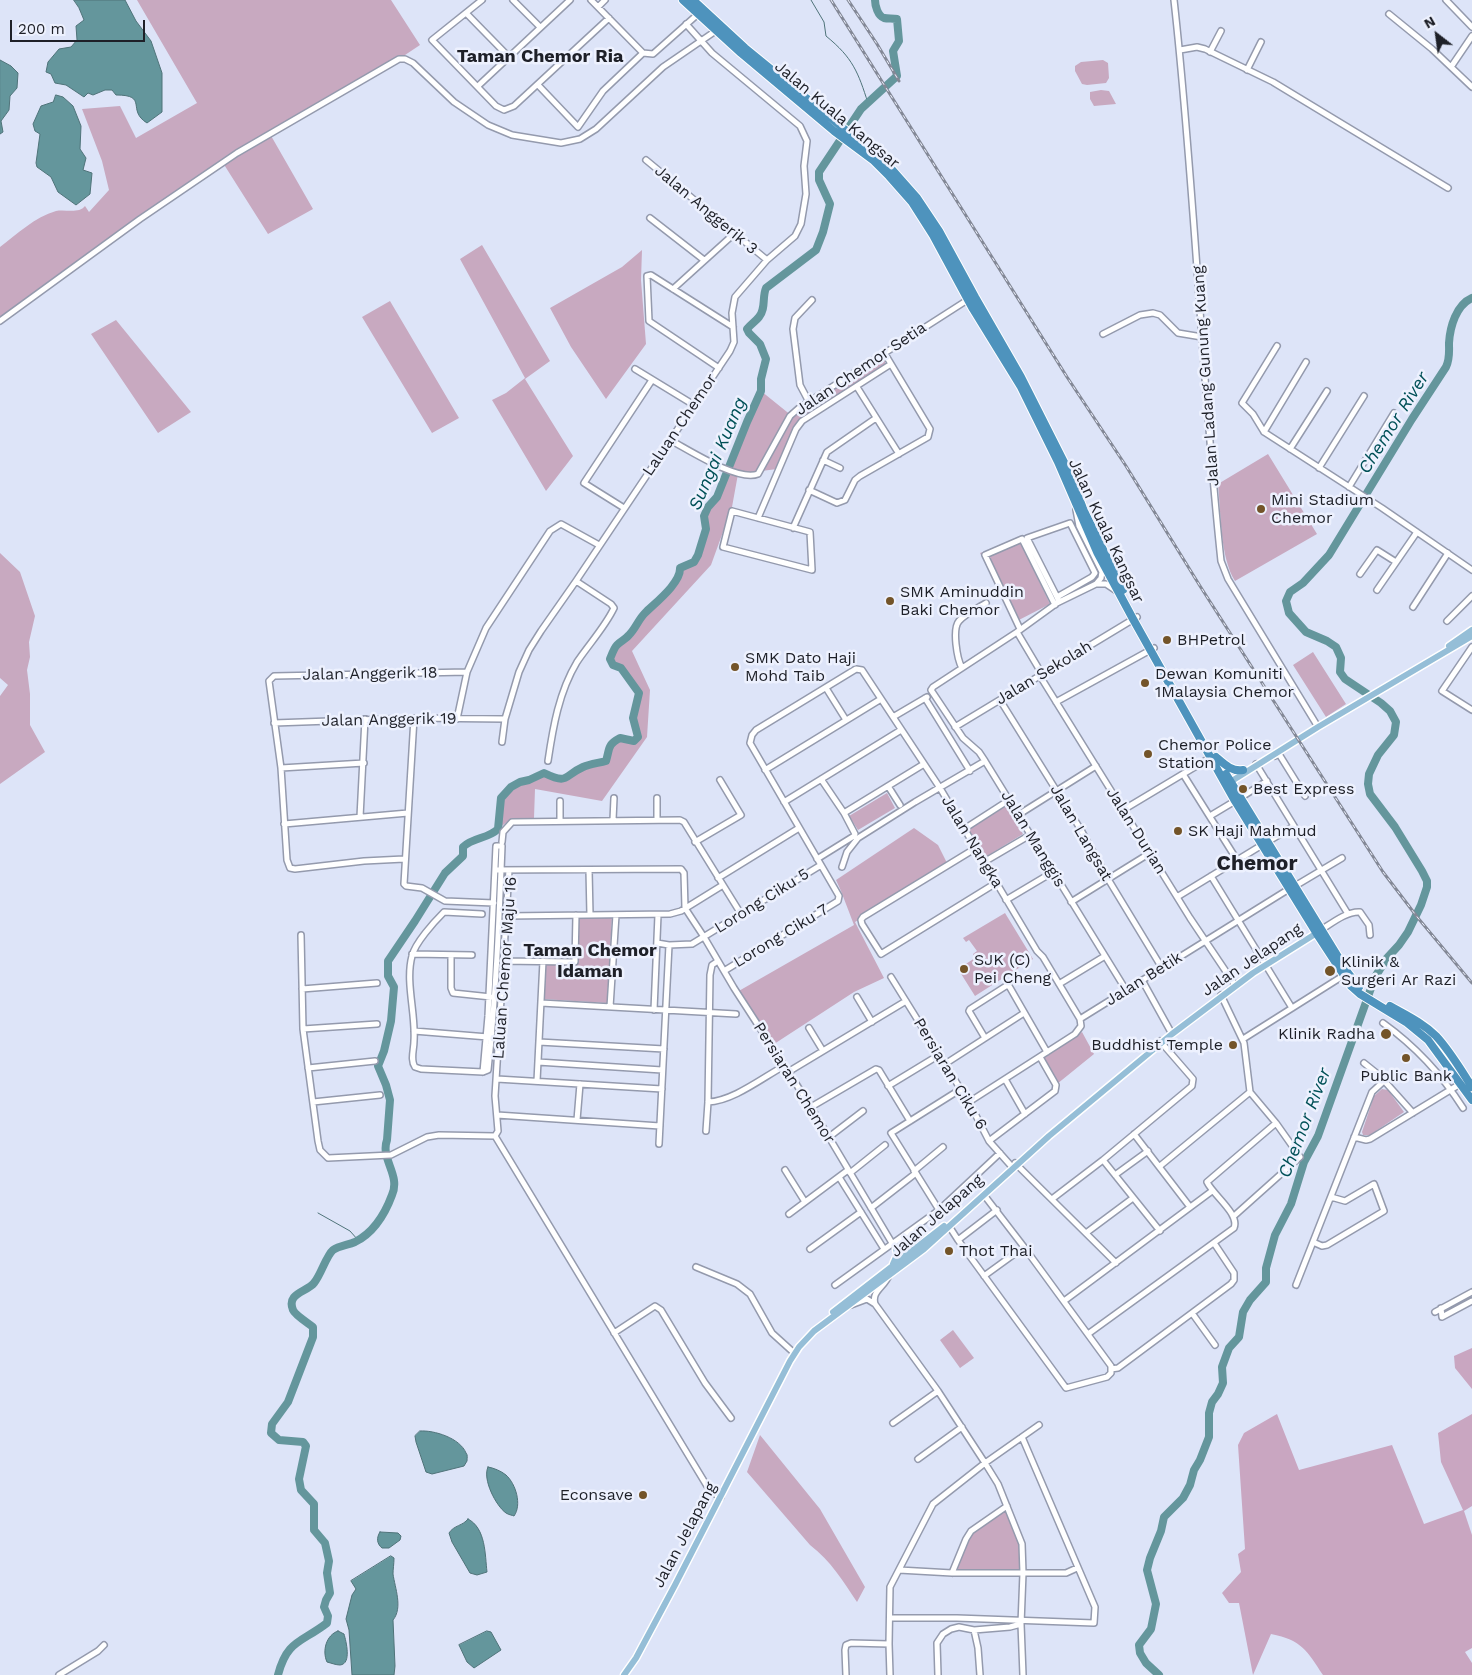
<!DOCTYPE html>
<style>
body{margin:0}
#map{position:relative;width:1472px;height:1675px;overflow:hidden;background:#dde4f8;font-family:"Work Sans",sans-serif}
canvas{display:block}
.north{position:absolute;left:1412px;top:10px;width:50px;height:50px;-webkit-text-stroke:4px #edf1fe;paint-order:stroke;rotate:330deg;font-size:14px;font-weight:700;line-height:20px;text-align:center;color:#1e2028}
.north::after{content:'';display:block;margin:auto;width:18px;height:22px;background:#1e2028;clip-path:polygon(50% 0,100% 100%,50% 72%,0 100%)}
.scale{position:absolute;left:10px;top:20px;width:135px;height:22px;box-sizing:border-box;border:2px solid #1e2028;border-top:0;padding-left:6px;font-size:15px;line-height:18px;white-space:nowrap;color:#1e2028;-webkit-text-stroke:4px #edf1fe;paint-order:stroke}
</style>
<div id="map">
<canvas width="1472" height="1675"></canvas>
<div class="north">N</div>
<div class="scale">200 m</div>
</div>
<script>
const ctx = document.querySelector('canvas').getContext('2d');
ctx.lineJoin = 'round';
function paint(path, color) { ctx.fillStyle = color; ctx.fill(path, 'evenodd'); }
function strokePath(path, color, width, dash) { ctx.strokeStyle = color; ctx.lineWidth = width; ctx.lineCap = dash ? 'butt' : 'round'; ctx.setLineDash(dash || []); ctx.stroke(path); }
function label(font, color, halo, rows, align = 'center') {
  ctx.font = font + ' "Work Sans",sans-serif'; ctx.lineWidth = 5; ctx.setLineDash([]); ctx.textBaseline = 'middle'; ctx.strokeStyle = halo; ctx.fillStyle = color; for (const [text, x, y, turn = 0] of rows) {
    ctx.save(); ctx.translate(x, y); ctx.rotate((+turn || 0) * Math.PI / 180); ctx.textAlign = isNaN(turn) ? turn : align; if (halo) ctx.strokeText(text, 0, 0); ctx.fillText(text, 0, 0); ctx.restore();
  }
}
paint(new Path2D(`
 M137,0H391L420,45L399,59L270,134L313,209L268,234L223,163L0,321V247C17,234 35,217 56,211C65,209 79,214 85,206L89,212L109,190L102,161L82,109L120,106L136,138L197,103Z
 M1103,60L1108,63L1109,78L1106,83L1087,85L1082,84L1075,71V66L1081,62Z
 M1101,90L1109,91L1116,104L1094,106L1090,99V92Z
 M482,245L550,361L525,379L573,456L546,491L492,400L506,393L525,378L460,259Z
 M642,250L641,280L646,344L606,399L571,347L550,308L622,267Z
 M390,301L459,418L432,433L362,317Z
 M116,320L191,412L158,433L91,334Z
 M885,355V366L802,420L777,469L738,474L732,507L711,565L632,651L650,690L647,737L602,801L535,789L534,818H512L498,829L501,798C514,783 527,781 544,773C569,785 563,777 583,767C590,764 599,763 606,761C610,749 607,745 620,738L633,741L638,737L633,718L639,693L621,668L613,665L610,659C612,654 614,648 617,645C621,641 626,639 629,635C636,628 638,620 645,613C655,603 681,583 680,568L694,562L698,555L706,529L704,516L708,507L717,497L747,422L761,391L792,416L800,410Z
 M1268,454L1317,534L1235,581C1220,557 1221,513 1218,484Z
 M1019,539L1050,604L1015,622L980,553Z
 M0,553L20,572L35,616L29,642L30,657L27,670L30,694V725L45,752L0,784V696L8,685L0,678Z
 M1313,652L1346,704L1326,717L1293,665Z
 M887,793L895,808L858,830L849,816Z
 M1006,806L1023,834L987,856L983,855L969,832L971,828Z
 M914,828L938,845L948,865L855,922L884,978L854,992L771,1046L737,992L854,925L841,891L836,880Z
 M1005,913L1033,959L975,996L958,969L975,958L973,954L977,951L969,940L966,942L963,938Z
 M577,916L612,917L607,1003L542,999L545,964H575Z
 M1082,1032L1094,1054L1057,1084L1044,1058Z
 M1382,1089L1388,1090L1404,1112L1370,1135H1363L1362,1132L1374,1096Z
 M953,1330L974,1358L960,1368L940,1340Z
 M760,1435L820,1509L865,1587L857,1602C843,1581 831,1561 810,1545L747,1472Z
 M1008,1506L1025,1546L1024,1572L953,1571L972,1531Z`), '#c8a9c0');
paint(new Path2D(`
 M1472,1348V1389L1455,1368L1454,1356Z
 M1277,1414L1299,1470L1392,1445L1424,1524L1463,1510L1441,1462L1438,1433L1472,1414V1506L1464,1511L1472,1535V1648L1465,1652L1472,1663V1675H1323C1307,1651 1302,1640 1271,1634L1253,1675L1239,1603H1229L1222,1593L1241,1572L1238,1554L1245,1549L1238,1445L1244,1433Z`), '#c9a6c1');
const water = new Path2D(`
 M74,0H125L136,21L151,41L162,73V112L147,123C126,110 149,95 116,95L112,90H105L93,95L88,93L84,97L66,85L55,83L51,74L46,72L48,62L59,49L71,47L77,40L76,26L84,20L79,8Z
 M0,60L11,66L18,73L17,88L10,96L9,110L1,121L3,132L0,134Z
 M56,95L63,97L73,106L81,126L80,149L86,158L83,170L92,173L90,194L76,205L58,192L51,177L37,167L36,163L40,134L35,131L33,124L41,106L53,102Z
 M420,1431C434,1430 460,1438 466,1453C468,1455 467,1458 467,1461L464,1466L432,1474L426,1472L416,1442L415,1436Z
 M488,1467C494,1468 501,1471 506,1475C516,1484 522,1505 514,1516C512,1515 509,1515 506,1513C496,1506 482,1479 488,1467Z
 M468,1519C486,1528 485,1555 487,1572L477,1575L470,1573L452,1542L449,1533C454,1525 463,1526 468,1519Z
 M380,1532L398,1533L401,1536L400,1540L389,1548H382C377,1544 376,1538 380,1532Z
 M391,1556L394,1558C394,1564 393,1569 393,1574C395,1588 403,1608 393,1620L395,1666L394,1675H352L349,1630L346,1619L352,1595L356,1589L351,1581Z
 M338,1631L344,1634C346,1641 352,1664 340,1665C336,1665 331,1663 327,1662C322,1651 326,1635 338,1631Z
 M487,1631L491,1632L501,1650L474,1668L467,1662L459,1645Z`);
paint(water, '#64969c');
strokePath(water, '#4f7379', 1);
strokePath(new Path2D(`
 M811,0L824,22L826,36C853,58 858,72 868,103
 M318,1213L350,1231L358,1240`), '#4f7379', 1);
strokePath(new Path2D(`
 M278,1675C287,1640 301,1643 327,1623L328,1616L324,1607L326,1600L330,1593L327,1573L329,1561L325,1543L314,1530V1504L301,1490L299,1479L306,1446L303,1442L279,1440L271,1433L272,1424L288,1402L313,1337V1327C308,1323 295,1315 293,1310C286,1293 307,1292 314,1283C321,1275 326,1256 333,1250C339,1246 348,1245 355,1242C373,1233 385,1214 392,1195C401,1175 380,1159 387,1140L390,1100L386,1085L378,1066L384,1051L391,1021L394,987L388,976V961L415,921L445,873L463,856V847C473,837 488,839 498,829L501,798L511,787L520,782L529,780L544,773C569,785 563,776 583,767C590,764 599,763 606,761C610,748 607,745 620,738L634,741L638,737L633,718L639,693L621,668L613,665L610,659C612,654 614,648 617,645C621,641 626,639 629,635C636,628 638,620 645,613C655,603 681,583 680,568L694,562L698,555L706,529L704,516L708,507L717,497L747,422L761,391V379L766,359L760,344L749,333L747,329C751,324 756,321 759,317C766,309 762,297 766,288L816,250L823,232L830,204L819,180V172L861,109L897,76L893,51L899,41L897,19C893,18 888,19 884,18C878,16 875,6 875,0
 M1159,1675L1146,1663L1140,1653L1139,1645L1151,1629L1156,1604L1147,1570L1150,1558L1161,1531L1164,1517L1183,1498L1190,1485L1194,1470L1200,1460L1209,1437V1413L1212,1402L1218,1394L1223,1383L1222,1367L1229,1348L1239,1337L1243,1312L1250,1300L1266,1282V1268L1275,1235L1291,1204L1304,1162L1318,1136L1375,977L1387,958L1399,945L1408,932L1421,905L1427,887V881L1422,871L1395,827L1370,794L1368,784L1369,774L1378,755L1394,735L1396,722L1390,711L1381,703L1345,679L1340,672L1341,658L1336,647L1327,641L1306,632L1289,613L1286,601L1290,592L1303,583L1329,555L1412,419L1446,367C1450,359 1449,352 1449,343C1450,327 1456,305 1472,298`), '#64969c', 8);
const minor = new Path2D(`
 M482,0L432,40L496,106L504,110L514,106L609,18
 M513,0L540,27
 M591,0L643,53
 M1174,0C1195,187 1201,374 1221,561L1228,579L1318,727
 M1446,0L1472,27
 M598,7L605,0
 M466,13L509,57
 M1389,14L1432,49L1472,87
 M1180,50L1197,47L1205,49L1273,82L1301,99L1448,188
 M1210,52L1221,31
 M643,53L653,54L698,14
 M1451,67L1472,36
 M1247,70L1261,42
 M538,85L578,127L603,91L643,53
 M478,86L570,0
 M646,160L767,260
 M650,218L704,260
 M673,289L735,233
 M0,321L140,219L237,153L399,59H405L413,63L454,102L488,125L512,135L561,143L580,139L596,129L663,67L717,30
 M1103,334L1140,315L1153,313L1160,315L1178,333L1202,337
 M1277,346L1242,403L1253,414L1264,432L1382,508L1472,570
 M719,368L649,321L647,276L651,275L733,327
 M635,369L694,405
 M857,387L899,454
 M809,402L800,385L793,329L795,318L812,300
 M1264,432L1306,362
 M670,440C689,450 738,482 758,474L790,416L799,408L969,299
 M1290,449L1327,391
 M823,460L840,468
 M1319,468L1364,396
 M1349,487L1394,413
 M809,490L837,503L845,500L855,480L860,476L928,437L930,429L891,364
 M624,508L584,483L652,380
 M1076,510L1079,526L1102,572L1101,578L1096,584L1057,603L1017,632L933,687L931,690L963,738L979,752L985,761L1126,990
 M732,511L810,532L812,570L723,547Z
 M758,518L796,429L802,421L891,364L885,354
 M793,528L827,452L876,418
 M1360,574L1377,550L1396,562
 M1096,584H1106L1115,590
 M1377,590L1417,532
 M1057,597L1092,577L1095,573L1070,523L1027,538L1057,597L1059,602
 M1413,607L1448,553
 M1447,621L1472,596
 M1020,629L985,555L1022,539L1055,605
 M1017,632L1042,674
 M1472,647L1442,691L1472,710
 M962,668C957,659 952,629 959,621C965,614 978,608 986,603
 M1040,676L1190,918L1235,985
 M826,688L846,720
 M925,698L970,771
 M1000,700L1081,830L1108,879L1162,968
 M1056,702L1154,648
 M893,717L927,697
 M414,718L404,884L406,886L422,888L445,901L494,903
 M457,719L467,672L486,628L550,531L561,524L599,545
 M274,723L414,718L505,719
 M955,727L1137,617
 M502,742L505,719L519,672L529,650L541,631L576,581L730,351L734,342L732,313L735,297L767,260L795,236L801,224L806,194L804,166L807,141L800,126L712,53L686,24
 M1275,756L1279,754L1305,796
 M548,761C553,727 559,692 577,662C589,644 605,627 614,608L611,604L576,581
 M1256,764L1348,914
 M281,768L364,763
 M765,770L881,699
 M1183,774L1237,860
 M888,786L900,805
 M1240,798L1267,781
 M784,802L901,730
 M1123,810L1213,756
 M844,813L924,764
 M1018,815L1096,766
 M1210,816L1235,801
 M360,817L365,719
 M613,820L614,798
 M657,820V798
 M560,821V801
 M284,824L408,813
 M964,829L1009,800
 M502,842L503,832L512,822L680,820L684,822L741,914
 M695,842L741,815L720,780
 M1267,842L1294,826
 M496,846H502C499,921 496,995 488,1070L483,1072L488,1016Z
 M976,848L863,917L861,920L862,924L881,954L996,883
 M404,859L364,861L295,869L290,868L287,860L281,768L269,681L274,676L467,672
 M817,859L854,836L855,834L844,813L821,779
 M984,862L1030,835
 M842,867L847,852L858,838L915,802L985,761
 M495,870L681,869L684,873L685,908L704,937L734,988L811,1107L892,1243L904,1258
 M509,870L495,1096L498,1131L495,1136L707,1486L713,1493L721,1497
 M589,870L590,915
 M1211,876L1292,1008
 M718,878L799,828
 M1295,886L1342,858
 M1177,897L1262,845
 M1006,900L1053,872
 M1071,902L1150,853
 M482,914L444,912C434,922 415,943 412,956C405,982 416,1014 414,1041C414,1050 410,1060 415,1067L421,1069L483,1072
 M507,916L670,914L681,911L723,885
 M1321,930C1332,923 1347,911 1360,912L1369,925L1370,935
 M301,935L303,1029L318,1141L320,1150L328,1158L391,1155L427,1137L439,1135L495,1136
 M657,943L669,945L659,1144
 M669,945L692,944L821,865
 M412,954L472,955
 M451,955V988L453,993L491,997
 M502,961L575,962L576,915
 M724,971L838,901L839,896L750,743L752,735L756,730L856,669L862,670L940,788L1037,951L1043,957L1080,1019L1081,1026L1075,1034L969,1102
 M891,977L971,1106L989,1141L1013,1168
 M1142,980L1172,1034
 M1059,984L1105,956
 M302,989L377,983
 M1221,995L1244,1043L1250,1092L1276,1123L1300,1157L1234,1216
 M857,997L872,1022
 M541,1003L736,1014
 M610,1007L616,915
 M654,1010L658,915
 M1080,1019L1289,889
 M1383,1023C1415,1046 1442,1075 1463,1108
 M809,1028L823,1051
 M303,1029L377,1024
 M414,1031L488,1037
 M985,1038L969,1011L970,1009L1006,986H1009L1047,1052
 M1243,1039L1346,974
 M539,1042L664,1049
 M538,1062L662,1070
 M1364,1063L1379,1075L1413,1113
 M945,1064L1024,1013
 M308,1068L375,1061
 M788,1072L906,1001
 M497,1079L662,1089
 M1005,1079L1025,1114
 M537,1081L543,961
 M888,1086L939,1055
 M313,1102L380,1095
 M708,1102C733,1101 762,1078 784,1066
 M811,1107L876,1069L879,1070L910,1121
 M497,1115L660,1126
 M577,1120L580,1084
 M706,1131L708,1102L710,975L712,965L718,961
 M1134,1134L1190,1207
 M829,1137L863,1111
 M1354,1137L1366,1140L1370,1139L1460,1084
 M989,1141L1055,1091L1056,1085L1040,1057
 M1103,1160L1160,1231
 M1015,1163L1116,1263
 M1160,1166L1250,1092
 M785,1170L805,1202
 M914,1171L943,1147
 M850,1173L885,1145
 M1115,1175L1148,1151
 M839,1177L884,1249
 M1052,1199L1103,1160L1192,1086L1193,1079L1160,1041
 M871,1208L916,1173
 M939,1210L891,1133L961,1089
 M789,1214L848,1170
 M949,1226L958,1240L1066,1388L1107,1377L1111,1373V1366L1024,1247L984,1195
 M1086,1233L1133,1198
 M958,1240L997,1210
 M1313,1242L1322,1246L1327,1245L1384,1211L1374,1184L1345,1201L1331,1197
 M810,1249L861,1212
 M696,1267L737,1284L750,1294L772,1333L793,1352
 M889,1275C885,1287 871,1291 875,1304L938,1391L985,1463L998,1484L1022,1544L1023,1573L1021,1624L1023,1675
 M984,1276L1024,1247
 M835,1285L939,1210L1000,1153
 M1296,1285L1372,1092L1384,1081
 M1064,1301L1212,1191
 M851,1305L867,1299L875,1304
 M1441,1308L1442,1317L1472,1301
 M1435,1312L1472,1292
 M1192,1313L1215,1345
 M614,1333L655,1306L661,1310L705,1383L731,1418
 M1088,1334L1234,1228C1240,1214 1213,1195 1207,1182L1276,1123
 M1111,1369L1118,1368L1231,1284L1234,1280V1273L1214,1243
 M893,1423L938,1391
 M918,1459L962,1427
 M899,1570L952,1573H1066L1077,1568
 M952,1573L966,1539L971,1531L1007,1506
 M890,1618H957L1094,1623L1095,1607L1022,1437
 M974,1630L978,1648L980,1675
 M59,1675L98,1651L104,1645
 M846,1675L845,1650L846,1645L851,1643L889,1644
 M890,1675L889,1644L890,1587L933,1504L985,1463L1039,1425
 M938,1675L937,1643L943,1634L951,1629L959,1627L974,1630L1010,1627L1021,1624`);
const major = new Path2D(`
 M1449,646L1472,630
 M1227,784L1318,727L1472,636
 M893,1264L897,1255L896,1248L905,1251L913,1250
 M833,1312L944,1226
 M624,1675L636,1658L675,1585L790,1361L799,1347L814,1331L924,1249L1049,1136L1172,1034L1253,973L1320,931`);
const highway = new Path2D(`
 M683,0L741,53L834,131L873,160L889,176L912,202L933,235L973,309L1021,387L1058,462L1097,552L1133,619L1235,801L1317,934L1351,986L1360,994L1406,1022L1428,1040L1472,1100
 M693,0L745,48L886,163L917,198L939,231L975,297L1021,377L1068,470L1084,511L1123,590
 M1216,757C1224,764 1232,772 1243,770
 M1226,774L1348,973L1359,987
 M1390,1006C1406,1015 1423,1023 1436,1036C1450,1051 1461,1070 1472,1087`);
strokePath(minor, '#949aad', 8);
strokePath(major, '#fff', 9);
strokePath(highway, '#fff', 10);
strokePath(minor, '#fff', 5);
strokePath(major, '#95bed7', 6);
strokePath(highway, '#4e93bd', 8);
const rail = new Path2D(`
 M831,0L1067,377L1126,466L1200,586L1383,872L1418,918L1472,983
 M848,0L877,44L899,81`);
strokePath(rail, '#838896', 3);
strokePath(rail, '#edf1fe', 1, [4]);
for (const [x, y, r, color] of [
 [1261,509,5,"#735429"],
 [890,601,5,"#735429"],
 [1167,640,5,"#735429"],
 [735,667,5,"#735429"],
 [1145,683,5,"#735429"],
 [1148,754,5,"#735429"],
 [1243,789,5,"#735429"],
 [1178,831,5,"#735429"],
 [964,969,5,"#735429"],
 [1330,971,6,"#735429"],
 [1386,1034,6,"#735429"],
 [1233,1045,5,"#735429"],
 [1406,1058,5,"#735429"],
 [949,1251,5,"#735429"],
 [643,1495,5,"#735429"]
]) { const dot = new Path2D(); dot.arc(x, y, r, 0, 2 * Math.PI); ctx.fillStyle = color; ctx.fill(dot); strokePath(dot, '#edf1fe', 2); }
label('16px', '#1e2028', '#edf1fe', [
 ["Jalan Kuala Kangsar",837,115,40],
 ["Jalan Anggerik 3",706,210,40],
 ["Jalan Chemor Setia",861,369,-34],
 ["Jalan Ladang Gunung Kuang",1206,376,-94],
 ["Laluan Chemor",680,425,-56],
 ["Jalan Kuala Kangsar",1106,531,65],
 ["Jalan Sekolah",1044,673,-31],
 ["Jalan Anggerik 18",370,674,-1],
 ["Jalan Anggerik 19",389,720,-1],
 ["Jalan Durian",1136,831,58],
 ["Jalan Langsat",1081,833,60],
 ["Jalan Manggis",1033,839,59],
 ["Jalan Nangka",972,842,59],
 ["Lorong Ciku 5",762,901,-32],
 ["Lorong Ciku 7",781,936,-31],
 ["Jalan Jelapang",1252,960,-34],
 ["Laluan Chemor Maju 16",505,968,-86],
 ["Jalan Betik",1144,979,-32],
 ["Persiaran Ciku 6",950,1074,59],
 ["Persiaran Chemor",794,1083,58],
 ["Jalan Jelapang",937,1216,-41],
 ["Jalan Jelapang",685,1535,-62]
]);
label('16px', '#1e2028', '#edf1fe', [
 ["Mini Stadium",1271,500],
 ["Chemor",1271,518],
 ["SMK Aminuddin",900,592],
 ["Baki Chemor",900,610],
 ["BHPetrol",1177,640],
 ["SMK Dato Haji",745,658],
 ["Mohd Taib",745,676],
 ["Dewan Komuniti",1155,674],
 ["1Malaysia Chemor",1155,692],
 ["Chemor Police",1158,745],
 ["Station",1158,763],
 ["Best Express",1253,789],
 ["SK Haji Mahmud",1188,831],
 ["SJK (C)",974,960],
 ["Pei Cheng",974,978],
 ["Klinik &",1341,962],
 ["Surgeri Ar Razi",1341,980],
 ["Klinik Radha",1375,1034,"right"],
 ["Buddhist Temple",1223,1045,"right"],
 ["Public Bank",1406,1076,"center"],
 ["Thot Thai",959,1251],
 ["Econsave",633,1495,"right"]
], 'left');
label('bold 18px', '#1e2028', '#edf1fe', [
 ["Taman Chemor Ria",540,57],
 ["Taman Chemor",590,951],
 ["Idaman",590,972]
]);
label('italic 18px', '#005057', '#edf1fe', [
 ["Chemor River",1394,423,-58],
 ["Sungai Kuang",718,454,-67],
 ["Chemor River",1305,1123,-69]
]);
label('bold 21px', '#1e2028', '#edf1fe', [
 ["Chemor",1257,864]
]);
</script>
